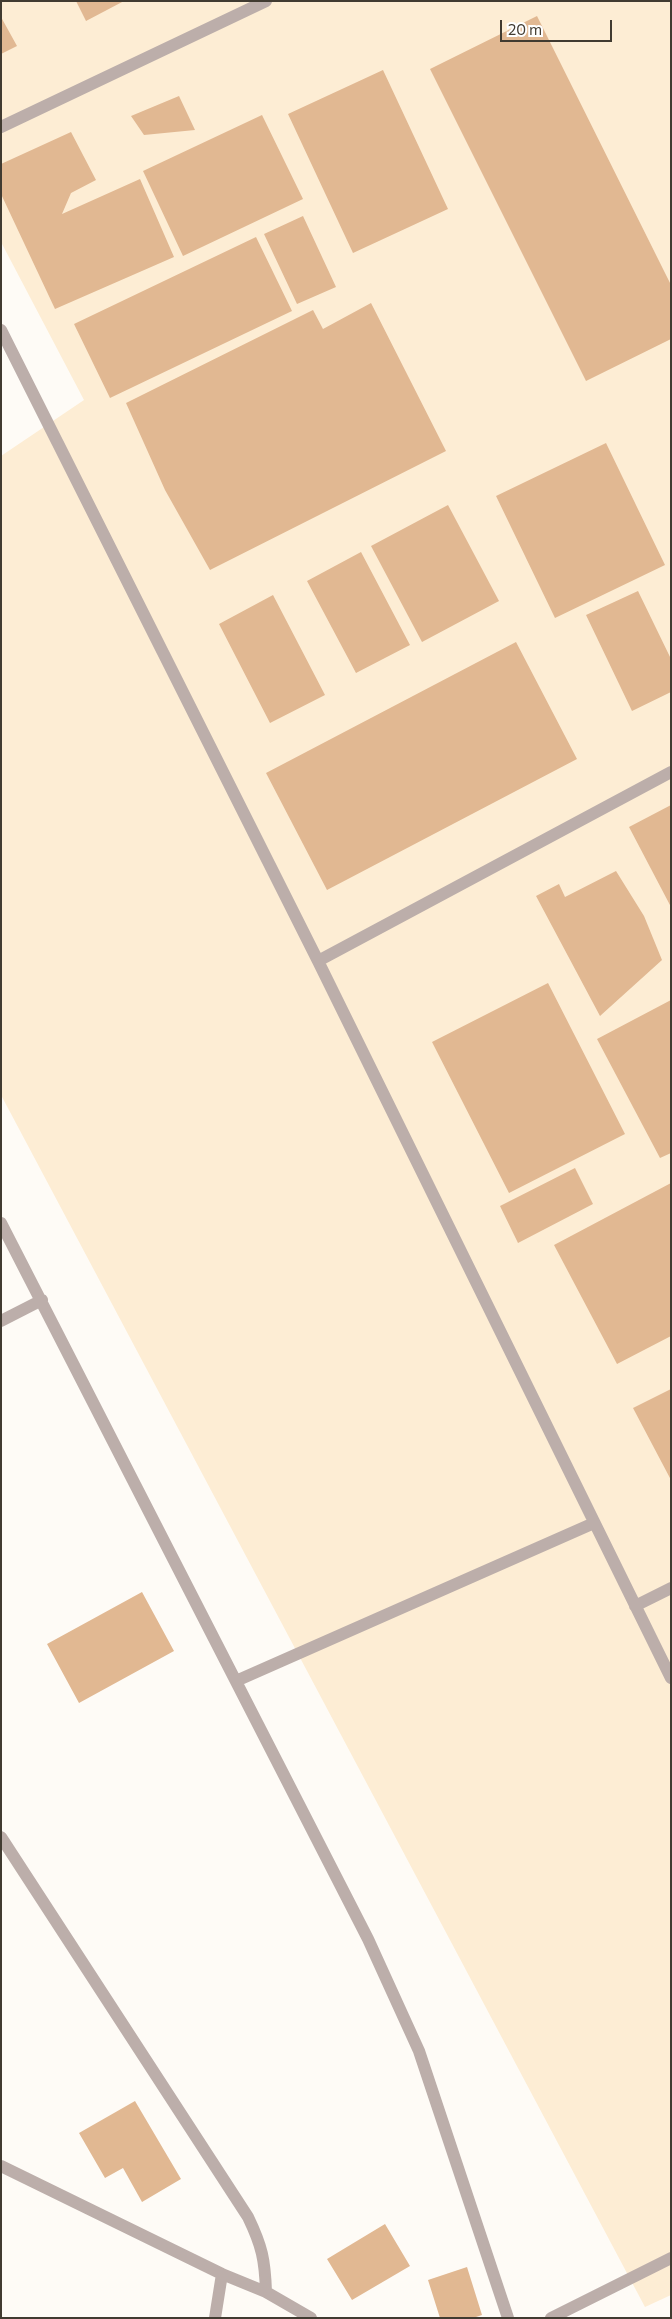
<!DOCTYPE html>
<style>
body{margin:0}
#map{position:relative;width:672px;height:2319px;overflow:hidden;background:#fefbf6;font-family:Commissioner,sans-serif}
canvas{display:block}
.frame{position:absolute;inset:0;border:2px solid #413b31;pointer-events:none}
.scale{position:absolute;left:500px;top:20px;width:112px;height:22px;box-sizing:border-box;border:2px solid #413b31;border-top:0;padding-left:6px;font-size:15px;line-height:18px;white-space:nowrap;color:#413b31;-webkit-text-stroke:4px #fff;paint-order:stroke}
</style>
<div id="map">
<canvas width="672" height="2319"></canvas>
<div class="frame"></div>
<div class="scale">20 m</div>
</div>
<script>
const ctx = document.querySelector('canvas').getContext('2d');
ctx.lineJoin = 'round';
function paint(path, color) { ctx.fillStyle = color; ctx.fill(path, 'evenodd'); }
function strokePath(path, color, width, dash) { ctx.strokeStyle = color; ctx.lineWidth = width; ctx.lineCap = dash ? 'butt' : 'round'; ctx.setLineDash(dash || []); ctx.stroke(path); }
paint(new Path2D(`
 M1,1H671V2295L645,2307L1,1095V456L84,400L1,242Z`), '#fdedd4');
paint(new Path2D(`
 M76,1H124L86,21Z
 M537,16L671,285V339L586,381L430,69Z
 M1,17L17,46L1,54Z
 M383,70L448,209L353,253L288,114Z
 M179,96L195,130L144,135L131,116Z
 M262,115L303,199L183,256L143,171Z
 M71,132L96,180L71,193L62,214L140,179L174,257L55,309L1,194V164Z
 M303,216L336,287L297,304L264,234Z
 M256,237L292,311L110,398L74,324Z
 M371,303L446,451L210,570L165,490L126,403L313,310L323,329Z
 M606,443L665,565L555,618L496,496Z
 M448,505L499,601L422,642L371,546Z
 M361,552L410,645L356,673L307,581Z
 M638,591L671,659V692L632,711L586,615Z
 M273,595L325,695L270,723L219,624Z
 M516,642L577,759L327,890L266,773Z
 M671,805V907L629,827Z
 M616,871L644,916L662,960L600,1016L536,896L559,884L565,897Z
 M548,983L625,1134L509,1193L432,1042Z
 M671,1000V1153L660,1158L597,1039Z
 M575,1168L593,1204L518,1243L500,1206Z
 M671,1183V1336L617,1364L554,1245Z
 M671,1389V1480L633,1408Z
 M142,1592L174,1651L79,1703L47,1644Z
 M135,2101L181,2179L142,2202L123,2168L105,2178L79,2133Z
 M385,2224L410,2266L352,2300L327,2259Z
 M467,2267L482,2315L473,2318H440L428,2280Z`), '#e1b892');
strokePath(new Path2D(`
 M1,127L266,1
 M1,330L318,961L671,1678
 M318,961L671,772
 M1,1223L368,1939L419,2051L508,2318
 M1,1321L42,1300
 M635,1606L671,1588
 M236,1681L594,1523
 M1,1837L248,2217C262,2246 265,2260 266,2292
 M1,2166L222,2274L266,2292L311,2318
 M215,2318L222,2274
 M551,2318L671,2258`), '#bcaeaa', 12);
</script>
